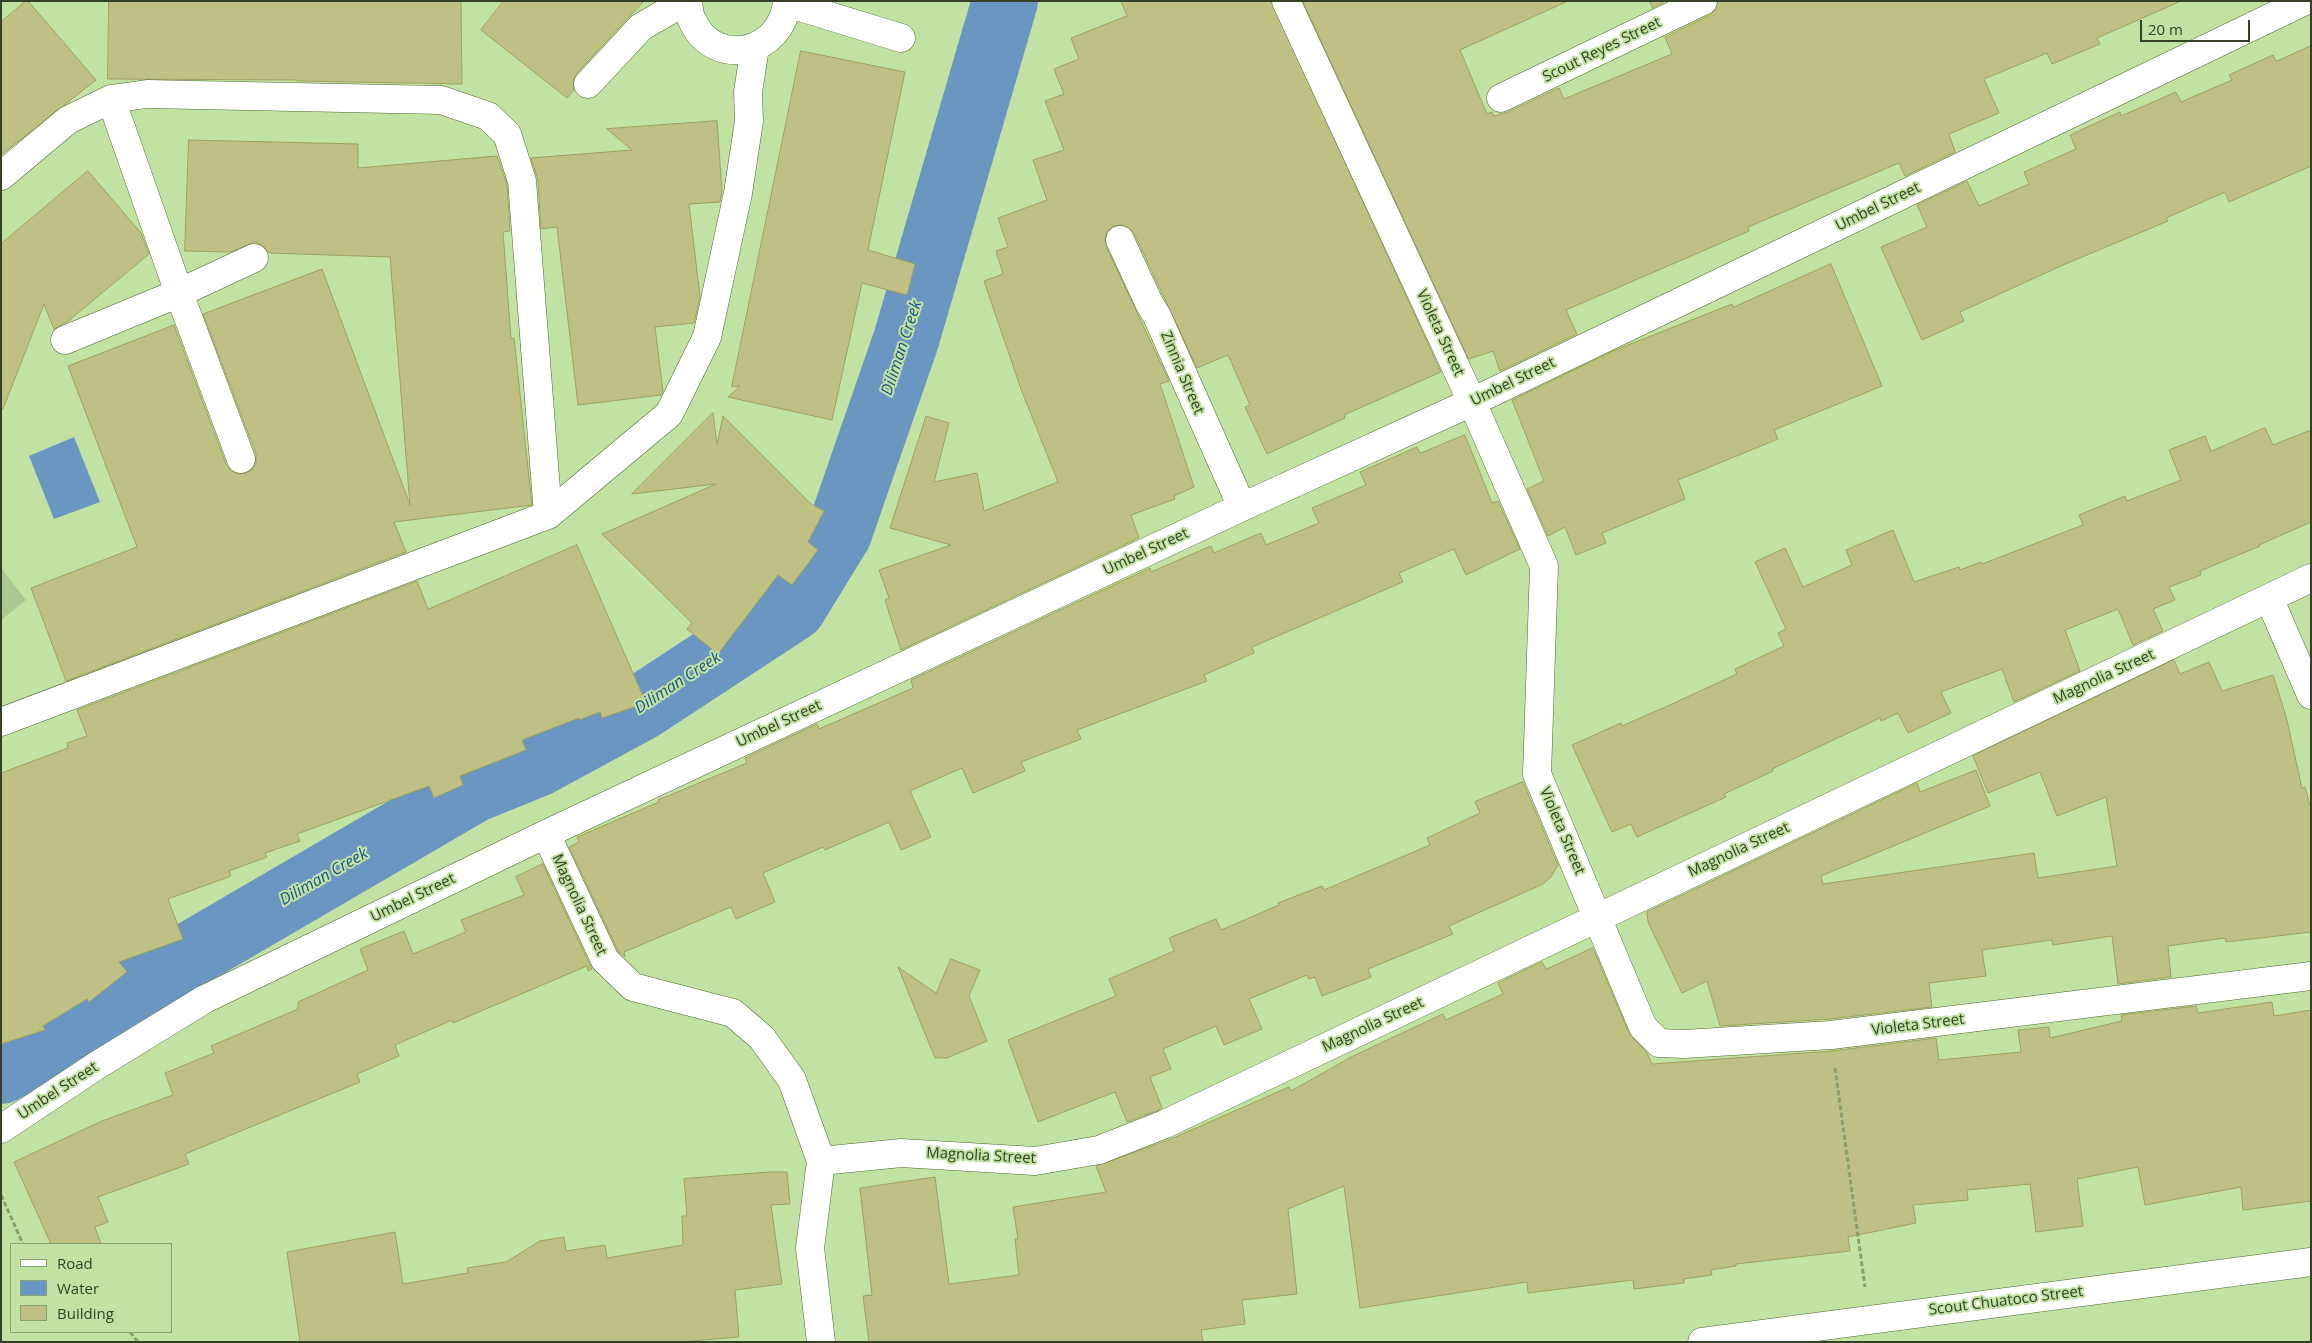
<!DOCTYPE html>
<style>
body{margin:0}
#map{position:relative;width:2312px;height:1343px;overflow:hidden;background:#c2e2a3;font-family:"Open Sans",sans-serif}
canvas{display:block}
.frame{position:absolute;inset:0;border:2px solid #344128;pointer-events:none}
.legend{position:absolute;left:10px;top:1243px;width:162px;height:90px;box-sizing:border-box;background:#c2e2a3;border:1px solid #89a272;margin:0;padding:6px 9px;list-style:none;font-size:15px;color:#344128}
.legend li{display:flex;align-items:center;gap:10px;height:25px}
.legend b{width:25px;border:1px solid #89a272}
.scale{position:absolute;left:2140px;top:20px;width:110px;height:22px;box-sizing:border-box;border:2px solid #344128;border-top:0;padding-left:6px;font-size:15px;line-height:18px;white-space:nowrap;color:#344128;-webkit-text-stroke:4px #c2e2a3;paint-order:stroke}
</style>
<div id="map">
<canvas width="2312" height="1343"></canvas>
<div class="frame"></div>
<ul class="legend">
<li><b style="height:6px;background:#fff"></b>Road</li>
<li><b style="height:14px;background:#6c96c2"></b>Water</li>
<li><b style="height:14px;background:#bec084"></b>Building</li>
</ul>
<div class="scale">20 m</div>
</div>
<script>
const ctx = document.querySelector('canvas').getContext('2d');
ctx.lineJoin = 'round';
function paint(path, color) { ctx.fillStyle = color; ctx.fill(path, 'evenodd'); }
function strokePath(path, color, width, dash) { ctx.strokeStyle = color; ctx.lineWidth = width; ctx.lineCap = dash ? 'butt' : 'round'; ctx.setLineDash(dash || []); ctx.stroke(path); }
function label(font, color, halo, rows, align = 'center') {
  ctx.font = font + ' "Open Sans",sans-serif'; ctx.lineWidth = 4; ctx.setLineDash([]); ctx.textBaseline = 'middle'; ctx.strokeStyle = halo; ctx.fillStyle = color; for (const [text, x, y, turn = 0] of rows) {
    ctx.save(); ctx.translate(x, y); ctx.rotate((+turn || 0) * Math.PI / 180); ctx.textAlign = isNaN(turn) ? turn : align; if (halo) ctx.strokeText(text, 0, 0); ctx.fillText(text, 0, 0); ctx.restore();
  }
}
paint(new Path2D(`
 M1,568L26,600L1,620Z`), '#acc791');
paint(new Path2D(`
 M74,437L100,502L54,519L29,456Z`), '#6c96c2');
strokePath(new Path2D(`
 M1,1071L71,1034L178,962L473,790L537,764L642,707L793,608L839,533L906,340L1005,1`), '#6c96c2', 66);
const building = new Path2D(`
 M26,1H28L96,80L1,155V22Z
 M109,1H461L462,84L297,81V80L108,79Z
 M504,1H644L577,73L573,81L574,90L567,98L481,30Z
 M1121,1H1271L1441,372L1344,415L1345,418L1267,454L1245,407L1250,405L1228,355L1197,368L1134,233L1129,228L1122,225L1113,226L1107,231L1105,238L1106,246L1169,381L1160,384L1194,487L1174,496L1175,499L1131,515L1139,538L901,650L885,600L889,598L879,570L951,545L890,528L926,416L949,423L934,482L977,473L984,511L1058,482L1021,389L984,281L1003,274L996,251L1008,247L998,218L1047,200L1033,160L1064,150L1045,101L1064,94L1054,69L1079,59L1071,38L1127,16Z
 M1303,1H1568L1460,50L1487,114L1492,112L1494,116L1508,112L1559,88L1564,99L1672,54L1665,37L1710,15L1716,9L1718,1H2181L2097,38L2100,44L2052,64L2047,53L1984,79L1999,113L1949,134L1955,152L1905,176L1899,163L1748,227L1749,231L1566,310L1577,334L1500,371L1493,351L1469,359Z
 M1650,1H1666L1653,8Z
 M2311,46V166L2229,202L2225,192L2166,218L2168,221L2063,265L1960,312L1964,321L1922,340L1881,247L1927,227L1917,205L1967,181L1979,206L2029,184L2024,172L2076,149L2070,135L2120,112L2121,116L2176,92L2181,102L2232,80L2229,75L2273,55L2276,61Z
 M801,51L905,72L868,250L915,264L907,295L862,283L832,420L728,397L740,386L732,387Z
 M717,121L722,191L720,202L689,204L700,297L694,323L655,327L663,391L661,395L578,405L557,227L541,229L538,180L531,158L632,150L607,129Z
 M189,140L358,144V168L497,156L507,184L510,231L503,232L511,339L514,338L532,505L394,522L406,552L66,681L31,588L137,547L68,366L174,325L226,464L231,471L238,474L247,473L253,469L256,462V454L203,314L322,269L410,505L390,257L269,253L263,246L255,242L230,252L185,251Z
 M88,171L141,233L149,254L67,322L54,329L44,304L3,409H1V244Z
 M1831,264L1882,386L1774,430L1778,439L1678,480L1685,499L1602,533L1606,543L1576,555L1565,527L1548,536L1527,489L1544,481L1512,400L1613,351L1732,304L1733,307Z
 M713,413L717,445L723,416L811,504L824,511L808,542L818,550L792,585L778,575L718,654L687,629L692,623L602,534L716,484L632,494Z
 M2265,428L2273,445L2311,430V522L2259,545L2260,546L2200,571L2201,575L2169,587L2175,600L2153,609L2163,631L2133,645L2118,609L2065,630L2080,671L2014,702L2002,669L1941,692L1951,713L1908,733L1898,713L1881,721L1880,718L1772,769L1773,771L1724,794L1726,797L1637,837L1631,824L1612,832L1572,745L1621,723L1622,726L1672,704L1737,674L1735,669L1784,646L1778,633L1786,629L1755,562L1785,548L1803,587L1852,565L1846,550L1893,530L1914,582L1959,567L1960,570L1981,562L1982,564L2083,525L2079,515L2125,496L2127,501L2181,480L2169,450L2205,436L2211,451Z
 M1465,435L1492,503L1498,501L1520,549L1466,575L1454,549L1399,573L1403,582L1252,647L1254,653L1204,675L1207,681L1077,730L1081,739L1021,762L1025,771L973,793L962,768L910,791L931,837L901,850L889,822L825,850L823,847L763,873L775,902L736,919L731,907L624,952L625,957L618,951L569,847L579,842L577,837L659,802L658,800L747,763L745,758L817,724L819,729L913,688L911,680L1150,568L1151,572L1211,546L1214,553L1261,533L1266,545L1319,523L1312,508L1366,485L1360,472L1417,447L1420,453Z
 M577,545L646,703L602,718L600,712L579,720V718L522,740L526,750L460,776L463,785L434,798L429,786L297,834L300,841L265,853L267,857L229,871L231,876L168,899L183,939L119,962L127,972L89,1002L87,999L43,1026L45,1030L1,1044V773L68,748L67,743L87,736L77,710L417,581L428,609Z
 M2174,660L2180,674L2209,662L2222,691L2273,675L2286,716L2302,788L2305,787L2311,809V932L2226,942L2225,938L2168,946L2171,977L2118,984L2112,936L2053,945L2052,940L1982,950L1986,976L1929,983L1932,1007L1830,1019L1720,1026L1707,981L1682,993L1648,922L1647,912L1917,783L1920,792L1976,770L1990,806L1821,876L1823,884L2034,853L2038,878L2117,866L2106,797L2057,816L2040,772L1988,793L1973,756Z
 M1523,782L1558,865L1551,877L1543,884L1449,926L1453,934L1368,969L1371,977L1322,996L1315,977L1309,979L1307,975L1249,999L1262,1029L1224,1045L1216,1026L1163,1049L1171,1069L1150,1077L1162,1108L1159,1110L1127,1122L1115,1092L1038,1122L1008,1040L1116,996L1109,979L1174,951L1169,938L1216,919L1221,930L1279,905L1278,903L1322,886L1324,890L1430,845L1427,838L1480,813L1475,802Z
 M543,864L592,969L588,971L587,966L453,1023L452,1020L395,1045L399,1056L357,1074L360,1082L185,1154L189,1164L98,1197L108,1222L95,1227L101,1244H51L14,1162L102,1121L173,1095L165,1073L214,1053L211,1046L298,1009V1002L368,970L360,949L404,931L413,954L466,932L461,920L524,895L516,877Z
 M1593,948L1629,1033L1647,1053L1652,1064L1832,1051L1936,1038L1939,1060L2021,1052L2018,1030L2049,1027L2050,1038L2122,1021L2121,1015L2196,1006L2198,1013L2272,1002L2274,1016L2311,1010V1201L2243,1210L2241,1187L2145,1205L2138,1167L2077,1179L2083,1226L2036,1232L2030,1184L1967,1190L1968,1200L1913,1205L1916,1223L1848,1237L1850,1251L1736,1264V1266L1711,1270L1712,1275L1684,1279V1283L1634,1289L1633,1280L1528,1293L1527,1282L1360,1308L1344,1186L1288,1209L1297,1294L1242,1300L1245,1324L1201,1330L1203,1342H869L863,1296L872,1295L860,1188L935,1177L949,1284L1019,1275L1015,1239H1018L1013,1207L1106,1192L1096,1166L1171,1139L1289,1087L1291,1091L1353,1056L1443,1014L1446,1020L1503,994L1498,983L1539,963L1542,962L1546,969Z
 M951,959L980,970L969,996L987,1041L947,1058H935L898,967L936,993Z
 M769,1172H787L790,1204L771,1205L782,1284L735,1290L739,1337L679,1342H300L287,1252L395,1232L403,1284L468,1273L467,1268L506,1262L540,1241L564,1237L566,1251L605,1245L607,1258L683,1245L682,1216H687L684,1179Z`);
paint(building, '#bec084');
strokePath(building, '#9fa15d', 1);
const street = new Path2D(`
 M688,1C689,7 689,15 692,20C714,70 783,54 787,1
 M1286,1L1472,402L1544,566L1537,774L1643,1027L1659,1043L1684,1044L1831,1035L2311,976
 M787,3L901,38
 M588,84L641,27L686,1
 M1501,98L1703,1
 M111,99L179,293L241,459
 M1,176L68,120L111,99L147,94L441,100L488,116L507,134L522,181L548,515
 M1120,240L1149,303L1157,316L1242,507
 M65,340L179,293L254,258
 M2269,598L2311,695
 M1,722L548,515L669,414L707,337L738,193L749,121L748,92L755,47
 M546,834L605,960L633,987L733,1013L762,1038L792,1080L821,1161L810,1248L821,1342
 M1,1129L99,1064L205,999L546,834L1242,507L1472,402L2305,1
 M821,1161L901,1153L1035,1161L1099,1150L1165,1124L2311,578`);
const secondary = new Path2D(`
 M1702,1342L2311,1262`);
strokePath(street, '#4c682e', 29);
strokePath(secondary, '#4c682e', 29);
strokePath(new Path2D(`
 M1835,1068L1865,1287
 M1,1195L23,1244
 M130,1332L138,1342`), '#87a070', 3, [5, 2.5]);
strokePath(street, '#fff', 28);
strokePath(secondary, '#fff', 28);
label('15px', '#344128', '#c2e2a3', [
 ["Scout Reyes Street",1602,50,-26],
 ["Umbel Street",1878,207,-26],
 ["Violeta Street",1440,333,65],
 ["Zinnia Street",1182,373,67],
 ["Umbel Street",1513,382,-26],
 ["Umbel Street",1146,552,-25],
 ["Magnolia Street",2104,677,-25],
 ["Umbel Street",779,724,-25],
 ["Violeta Street",1562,831,67],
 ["Magnolia Street",1739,850,-25],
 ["Umbel Street",413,898,-26],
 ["Magnolia Street",579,905,65],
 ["Magnolia Street",1373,1025,-25],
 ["Violeta Street",1918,1025,-7],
 ["Umbel Street",58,1091,-33],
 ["Magnolia Street",981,1156,3],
 ["Scout Chuatoco Street",2006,1301,-7]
]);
label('italic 16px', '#17558d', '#c2e2a3', [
 ["Diliman Creek",902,348,-72],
 ["Diliman Creek",678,683,-33],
 ["Diliman Creek",324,877,-30]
]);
</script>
